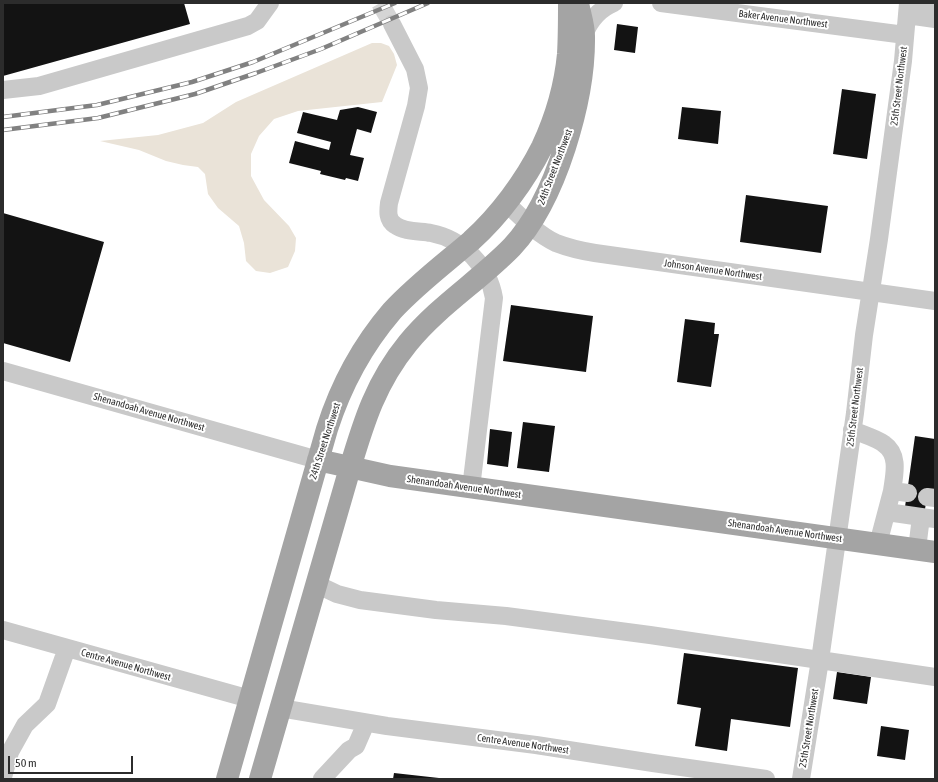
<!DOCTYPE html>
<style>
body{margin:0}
#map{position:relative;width:938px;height:782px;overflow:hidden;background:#fff;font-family:"Asap Condensed",sans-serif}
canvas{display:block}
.frame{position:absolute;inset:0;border:4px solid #2c2c2c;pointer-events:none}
.scale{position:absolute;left:8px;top:756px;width:125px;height:18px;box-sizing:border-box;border:2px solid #2c2c2c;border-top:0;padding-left:5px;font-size:12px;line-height:14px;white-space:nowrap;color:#2c2c2c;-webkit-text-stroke:3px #fff;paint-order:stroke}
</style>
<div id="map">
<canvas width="938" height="782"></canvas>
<div class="frame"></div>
<div class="scale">50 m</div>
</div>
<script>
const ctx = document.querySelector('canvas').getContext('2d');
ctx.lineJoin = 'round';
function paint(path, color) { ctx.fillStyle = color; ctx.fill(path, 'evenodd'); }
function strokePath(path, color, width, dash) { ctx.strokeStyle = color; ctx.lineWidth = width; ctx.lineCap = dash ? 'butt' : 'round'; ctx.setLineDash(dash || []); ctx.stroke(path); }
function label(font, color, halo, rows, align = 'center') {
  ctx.font = font + ' "Asap Condensed",sans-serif'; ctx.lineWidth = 4; ctx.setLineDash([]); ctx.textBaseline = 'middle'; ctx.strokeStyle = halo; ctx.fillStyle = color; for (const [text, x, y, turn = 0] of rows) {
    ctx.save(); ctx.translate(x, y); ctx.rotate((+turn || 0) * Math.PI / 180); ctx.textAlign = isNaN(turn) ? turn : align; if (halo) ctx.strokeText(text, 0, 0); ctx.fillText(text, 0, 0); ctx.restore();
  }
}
paint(new Path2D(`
 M372,43H381L389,46L394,54L397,65L382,102L298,111L274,119L259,136L251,154V176L264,200L289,226L296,238L295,251L288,267L270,273L256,271L246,261L244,243L239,226L218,208L208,194L205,174L198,167L183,165L166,161L139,150L100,141L158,135L203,123L236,102Z`), '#eae3d8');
paint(new Path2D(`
 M3,3H184L190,24L3,76Z
 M617,24L638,27L635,53L614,50Z
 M842,89L876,94L867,159L833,154Z
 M358,107L377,112L371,133L357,129L350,155L364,158L358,181L346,178L345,180L320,174L321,171L289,163L295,141L329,150L331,142L297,133L303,112L337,120L340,110Z
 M682,107L721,111L718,144L678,139Z
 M746,195L828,206L821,253L740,242Z
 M3,213L104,242L70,362L3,343Z
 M511,305L593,316L586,372L503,361Z
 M685,319L715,323L714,334H719L711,387L677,382Z
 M523,422L555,426L549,472L517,468Z
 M490,429L512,432L508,467L487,464Z
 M915,436L935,439V490L928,489L924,516L904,514Z
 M684,653L798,668L790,727L731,719L727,751L695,746L701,708L677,704Z
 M837,672L871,677L867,704L833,699Z
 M881,726L909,730L905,760L877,756Z
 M394,773L439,778V779H393Z`), '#131313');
strokePath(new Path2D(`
 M380,3L392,24`), '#d5d5d5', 18, [18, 9]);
strokePath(new Path2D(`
 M661,3L905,35
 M935,7L907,15L935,19
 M392,24L415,69L419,88L416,106L389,203C388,211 387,220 395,225C404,232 421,231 431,233C463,239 489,267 494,298L471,488
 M584,35C590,20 599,9 614,3
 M3,90L39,86L248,26L257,21L270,3
 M506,203C521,217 537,234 556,243C569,248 582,251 595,253L935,301
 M3,371L318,460
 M852,430C860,433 878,439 884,444C900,455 894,476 892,491
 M927,497L935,498
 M887,512L935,519
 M878,544L892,491L908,493
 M917,549L921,517
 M316,584L337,594L360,600L436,610L506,616L650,635L935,677
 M3,630L250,699
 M280,708L387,726L536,745L653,763L766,779
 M3,777L10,752L25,725L47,704L67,648
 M322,779L349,750L356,746L366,723
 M801,779L820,660L855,413L864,335L879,239L903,61L908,3`), '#c9c9c9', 18);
strokePath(new Path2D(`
 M318,460L390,476L935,552
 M227,779L327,429C341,385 362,346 392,311C416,285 444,264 471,241C499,216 525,181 542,147C555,119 565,86 568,54C569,37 569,20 569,3
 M260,779L350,468C364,421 376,382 408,343C438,306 479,281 512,247C556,200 585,99 584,36C584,25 580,14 578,3`), '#a4a4a4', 22);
const rail = new Path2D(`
 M3,117L97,105L192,82L253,62L395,3
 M3,130L98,118L195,94L256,73L321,49L428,3`);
strokePath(rail, '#818181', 4.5);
strokePath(rail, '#fff', 3, [9]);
label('10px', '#2c2c2c', '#fff', [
 ["Baker Avenue Northwest",783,19,7],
 ["25th Street Northwest",899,86,-83],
 ["24th Street Northwest",555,167,-69],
 ["Johnson Avenue Northwest",713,270,8],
 ["25th Street Northwest",855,407,-83],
 ["Shenandoah Avenue Northwest",149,412,16],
 ["24th Street Northwest",325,441,-72],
 ["Shenandoah Avenue Northwest",464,487,8],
 ["Shenandoah Avenue Northwest",785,531,8],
 ["Centre Avenue Northwest",126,665,16],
 ["25th Street Northwest",809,728,-81],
 ["Centre Avenue Northwest",523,744,8]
]);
</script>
